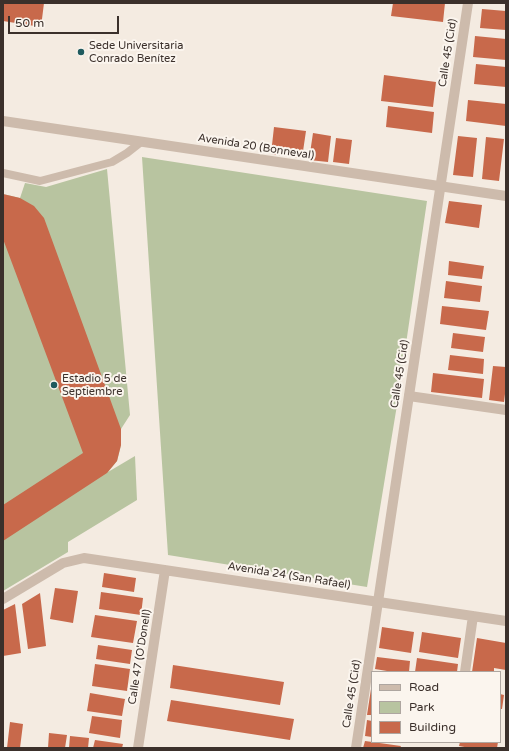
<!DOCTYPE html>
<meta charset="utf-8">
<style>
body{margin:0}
#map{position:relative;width:509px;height:751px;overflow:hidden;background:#f4ebe1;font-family:"Varela Round",sans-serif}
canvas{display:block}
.frame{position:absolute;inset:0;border:4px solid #3b302b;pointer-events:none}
.legend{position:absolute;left:371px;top:671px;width:130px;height:72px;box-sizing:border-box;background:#fbf5ee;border:1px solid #aea6a0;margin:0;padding:5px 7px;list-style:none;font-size:12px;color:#3b302b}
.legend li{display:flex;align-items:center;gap:8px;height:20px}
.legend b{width:20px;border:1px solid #aea6a0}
.scale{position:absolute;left:8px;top:16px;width:111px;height:18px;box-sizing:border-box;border:2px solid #3b302b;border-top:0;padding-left:5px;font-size:12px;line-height:14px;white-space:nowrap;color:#3b302b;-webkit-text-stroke:3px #fbf5ee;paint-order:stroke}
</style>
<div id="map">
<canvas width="509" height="751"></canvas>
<div class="frame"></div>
<ul class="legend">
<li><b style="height:5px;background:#cdbbac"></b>Road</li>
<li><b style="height:11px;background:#b8c4a0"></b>Park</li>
<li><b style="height:11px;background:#c8694b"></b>Building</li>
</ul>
<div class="scale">50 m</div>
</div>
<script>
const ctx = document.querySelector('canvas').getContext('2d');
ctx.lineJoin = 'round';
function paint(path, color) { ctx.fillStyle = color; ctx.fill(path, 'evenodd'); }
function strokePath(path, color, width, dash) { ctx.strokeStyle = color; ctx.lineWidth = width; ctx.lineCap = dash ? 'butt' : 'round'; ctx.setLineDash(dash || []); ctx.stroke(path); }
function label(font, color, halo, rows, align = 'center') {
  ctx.font = font + ' "Varela Round",sans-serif'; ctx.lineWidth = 4; ctx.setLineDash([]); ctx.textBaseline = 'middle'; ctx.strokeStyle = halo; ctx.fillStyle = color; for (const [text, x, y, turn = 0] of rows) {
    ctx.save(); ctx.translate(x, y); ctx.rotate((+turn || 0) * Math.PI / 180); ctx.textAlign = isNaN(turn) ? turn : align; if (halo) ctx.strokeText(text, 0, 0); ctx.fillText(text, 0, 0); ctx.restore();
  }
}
paint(new Path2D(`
 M142,157L427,201L397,405L367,587L168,555Z
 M107,169L130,415L121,429V445L117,461L108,472L135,456L137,500L68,542V552L3,591V194L20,198L25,183L46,187Z`), '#b8c4a0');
paint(new Path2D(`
 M3,3H44L41,27L3,21Z
 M393,3H445L443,22L391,16Z
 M482,9L506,11V30L480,28Z
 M475,36L506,39V60L473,57Z
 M476,64L506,67V87L474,84Z
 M384,75L436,82L433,107L381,101Z
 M468,100L506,104V126L466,121Z
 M388,106L434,112L432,133L386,127Z
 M274,127L306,131L302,158L271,154Z
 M313,133L331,136L328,162L309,160Z
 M458,136L477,138L473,177L453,175Z
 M486,137L504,139L499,181L482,179Z
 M336,138L352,140L349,164L333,162Z
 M3,194L20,198L34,206L44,218L121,429V445L117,461L107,473L3,541V505L83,453L3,239Z
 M449,201L482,205L479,228L445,223Z
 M449,261L484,266L482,279L448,275Z
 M446,281L482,286L480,302L444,298Z
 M442,306L489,311L486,330L440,324Z
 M453,333L485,337L483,352L451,348Z
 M450,355L484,359L483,374L448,370Z
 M493,366L506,367V386L504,402L489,400Z
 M433,373L484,379L482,398L431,392Z
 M104,573L136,578L134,592L102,587Z
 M55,588L78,591L73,623L50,619Z
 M101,592L143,598L141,615L99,609Z
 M40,593L46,646L28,649L22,604Z
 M15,604L21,653L3,656V610Z
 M95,615L137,621L133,643L91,637Z
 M382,627L414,632L411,653L379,648Z
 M422,632L461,638L458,658L419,652Z
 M477,638L506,643V670L494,668V672H472Z
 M98,645L132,650L130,664L96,659Z
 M377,657L410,661L409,672H393L375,669Z
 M417,658L458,664L457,672H415Z
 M95,664L130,669L127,691L92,686Z
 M173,665L284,682L280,705L170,688Z
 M371,689H372V715H367Z
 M90,693L125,699L122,716L87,711Z
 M500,694L504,695L502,709H500Z
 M171,700L294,719L290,740L167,721Z
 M92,716L122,720L120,738L89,733Z
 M367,720L372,721V737L365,736Z
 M10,722L23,724L20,748H7Z
 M49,733L67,735L65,748H48Z
 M70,736L89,738L88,748H69Z
 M95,740L123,744L122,748H93Z
 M365,741L401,746L400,748H363Z
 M460,742H498L497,748H470L459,746Z`), '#c8694b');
strokePath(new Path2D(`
 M3,173L40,181L112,162L127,153L141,142`), '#cdbbac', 8);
strokePath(new Path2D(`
 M409,396L506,410
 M3,599L63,563L84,558L506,621
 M465,672L473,616
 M138,748L165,570`), '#cdbbac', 10);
strokePath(new Path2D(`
 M3,121L506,196
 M356,748L468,3`), '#cdbbac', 10);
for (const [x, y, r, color] of [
 [81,52,4,"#1f5a5e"],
 [54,385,4,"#1f5a5e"]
]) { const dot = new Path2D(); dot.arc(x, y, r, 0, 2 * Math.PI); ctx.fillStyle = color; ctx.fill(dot); strokePath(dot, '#fbf5ee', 1.5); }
label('11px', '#3b302b', '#fbf5ee', [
 ["Sede Universitaria",89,46],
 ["Conrado Benítez",89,59],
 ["Estadio 5 de",62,379],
 ["Septiembre",62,392]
], 'left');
label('11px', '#3b302b', '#fbf5ee', [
 ["Calle 45 (Cid)",448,53,-81],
 ["Avenida 20 (Bonneval)",256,147,9],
 ["Calle 45 (Cid)",400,374,-81],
 ["Avenida 24 (San Rafael)",289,576,9],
 ["Calle 47 (O'Donell)",140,657,-81],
 ["Calle 45 (Cid)",352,694,-81]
]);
</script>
